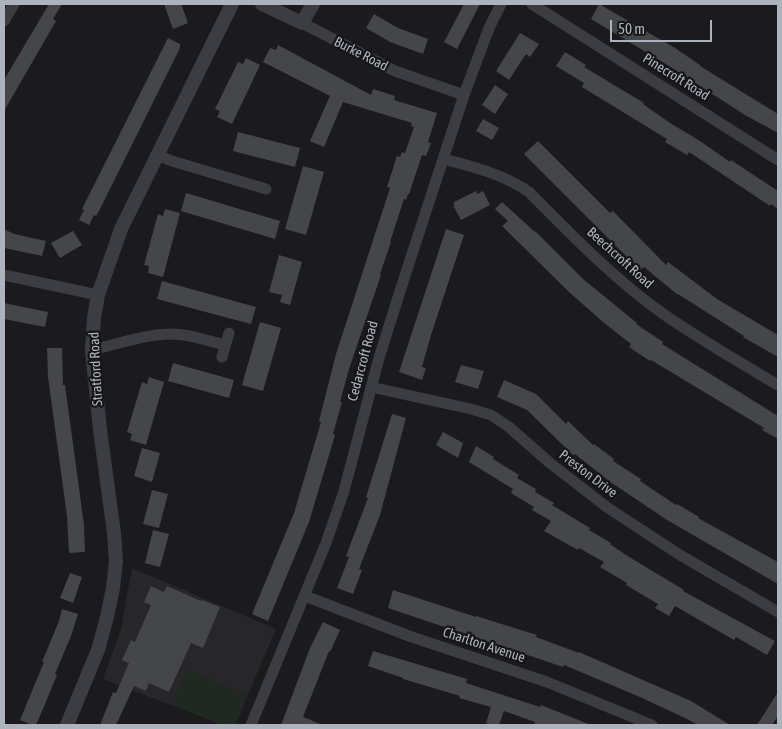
<!DOCTYPE html>
<style>
body{margin:0}
#map{position:relative;width:782px;height:729px;overflow:hidden;background:#1b1b1d;font-family:"Asap Condensed",sans-serif}
canvas{display:block}
.frame{position:absolute;inset:0;border:5px solid #adb3bd;pointer-events:none}
.scale{position:absolute;left:610px;top:20px;width:102px;height:22px;box-sizing:border-box;border:2px solid #adb3bd;border-top:0;padding-left:6px;font-size:15px;line-height:18px;white-space:nowrap;color:#adb3bd;-webkit-text-stroke:4px #161618;paint-order:stroke}
</style>
<div id="map">
<canvas width="782" height="729"></canvas>
<div class="frame"></div>
<div class="scale">50 m</div>
</div>
<script>
const ctx = document.querySelector('canvas').getContext('2d');
ctx.lineJoin = 'round';
function paint(path, color) { ctx.fillStyle = color; ctx.fill(path, 'evenodd'); }
function strokePath(path, color, width, dash) { ctx.strokeStyle = color; ctx.lineWidth = width; ctx.lineCap = dash ? 'butt' : 'round'; ctx.setLineDash(dash || []); ctx.stroke(path); }
function label(font, color, halo, rows, align = 'center') {
  ctx.font = font + ' "Asap Condensed",sans-serif'; ctx.lineWidth = 4.5; ctx.setLineDash([]); ctx.textBaseline = 'middle'; ctx.strokeStyle = halo; ctx.fillStyle = color; for (const [text, x, y, turn = 0] of rows) {
    ctx.save(); ctx.translate(x, y); ctx.rotate((+turn || 0) * Math.PI / 180); ctx.textAlign = isNaN(turn) ? turn : align; if (halo) ctx.strokeText(text, 0, 0); ctx.fillText(text, 0, 0); ctx.restore();
  }
}
paint(new Path2D(`
 M132,568L276,629L235,725H223L103,679L121,629Z`), '#27272a');
paint(new Path2D(`
 M187,670L247,695L235,725H223L172,705Z`), '#202921');
paint(new Path2D(`
 M49,4H62L53,19L56,21L4,111V80Z
 M164,4H181L188,23L173,29Z
 M464,4H480L457,49L444,42Z
 M599,4L675,48L700,65V66L778,114V133L745,115L669,66L591,19Z
 M374,14L398,28L428,39L423,54L390,42L366,28Z
 M520,33L539,44L530,57L526,54L509,80L496,71Z
 M168,38L180,44V48L99,211L96,216L94,215L89,225L79,220L84,210L82,209Z
 M278,45L371,95L373,89L395,96L394,100L437,113L428,142L431,143L426,156L422,155L409,194H408L406,200L404,199L390,242H391L380,274L381,275L349,369L340,402H342L333,434L335,435L309,522L268,621L252,614L294,513L321,422L319,421L336,354L390,188L387,187L397,156L400,157L402,152L405,153L414,127L411,126L412,123L343,102L324,147L310,141L330,96L263,62L270,48L276,50Z
 M565,52L586,65L584,67L644,103L643,104L670,123L700,141L730,162L731,160L778,191V209L771,204L770,206L689,152L687,155L665,142L667,139L582,87L584,83L556,66Z
 M246,58L260,65L232,124L217,117L220,111L215,109L238,62L243,64Z
 M495,85L508,94L495,114L482,105Z
 M483,119L499,128L492,140L476,131Z
 M238,132L300,148L295,167L233,151Z
 M538,141L610,213L613,211L666,265L668,262L717,299L778,335V357L743,337L744,336L678,294V295L644,267L640,270L524,154Z
 M303,166L324,172L306,235L285,229Z
 M476,191L477,194L483,191L490,205L461,220L454,207V202Z
 M186,193L280,221L275,239L181,211Z
 M502,202L535,232V231L583,279L637,323L636,324L663,342L662,344L778,416V439L762,430L764,428L651,360L650,361L629,347L631,344L603,322L570,293L502,226L508,221L495,209Z
 M165,209L180,213L163,277L148,273L149,266L144,265L158,214L163,216Z
 M4,229L14,234L46,241L42,256L4,248Z
 M446,229L464,235L431,335L422,367L426,368L422,380L399,372Z
 M73,231L82,245L60,258L51,243Z
 M279,255L302,262L290,305L280,302L282,295L269,292Z
 M162,281L256,307L251,324L157,299Z
 M4,303L48,312L45,327L4,319Z
 M260,322L281,328L263,391L242,385Z
 M47,348H62L63,385H65L84,525L85,552L69,553L67,516L48,377Z
 M173,363L234,380L229,398L168,381Z
 M461,365L484,371L478,389L455,382Z
 M149,377L164,382L146,445L130,440L132,434L127,432L142,382L147,384Z
 M504,380L536,394L566,424L568,421L593,445L594,444L614,459L613,461L641,479L640,481L676,505L677,504L699,517L698,518L778,562V584L667,520L609,481L575,454L573,455L527,410L497,397Z
 M392,414L406,418L380,515L359,569L362,570L353,594L337,588L349,557L346,556L368,498L366,497Z
 M443,432L463,443L458,458L436,445Z
 M476,446L494,457L493,459L519,475L517,478L536,489L535,492L554,503L552,505L590,528L589,530L611,543L610,544L626,555L684,590L683,591L775,641L767,655L736,637L734,640L675,606L669,616L655,608L658,604L631,588L626,585L627,583L600,567L604,562L579,548L578,550L544,531L551,521L532,510L534,507L511,493L513,489L469,462Z
 M142,448L160,453L152,482L134,476Z
 M152,490L168,494L159,528L143,524Z
 M153,530L169,534L160,567L145,563Z
 M70,573L82,577L73,603L60,598Z
 M151,586L164,592L167,586L201,601L202,600L220,607L203,648L191,643L169,692L149,683L146,691L134,686L116,725H100L113,692L116,693L129,663L122,660L131,640L135,642L151,605L144,602Z
 M393,590L476,617V616L537,635L536,637L579,653V652L691,701L730,725H698L687,719L640,697L564,665L563,667L388,608Z
 M62,609L78,614L71,636L55,674L57,675L45,704L36,725H32L20,720L44,662H42L59,621Z
 M323,622L340,630L330,652L329,651L303,717L323,725H281L310,648Z
 M373,651L467,679L466,683L540,707L541,705L591,725H534L535,722L504,711L499,725H492L486,723L491,707L459,698L460,696L403,679V678L368,666Z
 M778,692V716L772,725H757Z`), '#45464a');
strokePath(new Path2D(`
 M532,4L778,160
 M4,21L14,4
 M302,23L395,71L464,95
 M158,155L172,161L266,189
 M443,159C474,167 503,174 529,192C571,234 613,278 662,313C699,339 739,362 778,385
 M4,275L98,295
 M92,350C118,344 145,334 172,334C190,334 208,341 225,345
 M222,357L229,333
 M371,387L471,409L491,415L509,427L550,463L608,508L680,555L778,612
 M305,596L409,636L547,682L652,725
 M251,725L326,543L344,491L379,358L401,288L464,95L489,28L501,4`), '#3b3d42', 11);
strokePath(new Path2D(`
 M262,4L302,23L313,4
 M67,725L98,650L107,617L113,588L116,561L114,533L100,430L92,350L94,318L98,295L121,229L232,4`), '#3b3d42', 14);
label('14px', '#adb3bd', '#161618', [
 ["Burke Road",361,54,27],
 ["Pinecroft Road",676,77,32],
 ["Beechcroft Road",620,258,42],
 ["Cedarcroft Road",363,361,-75],
 ["Stratford Road",96,369,-93],
 ["Preston Drive",588,474,37],
 ["Charlton Avenue",484,645,18]
]);
</script>
